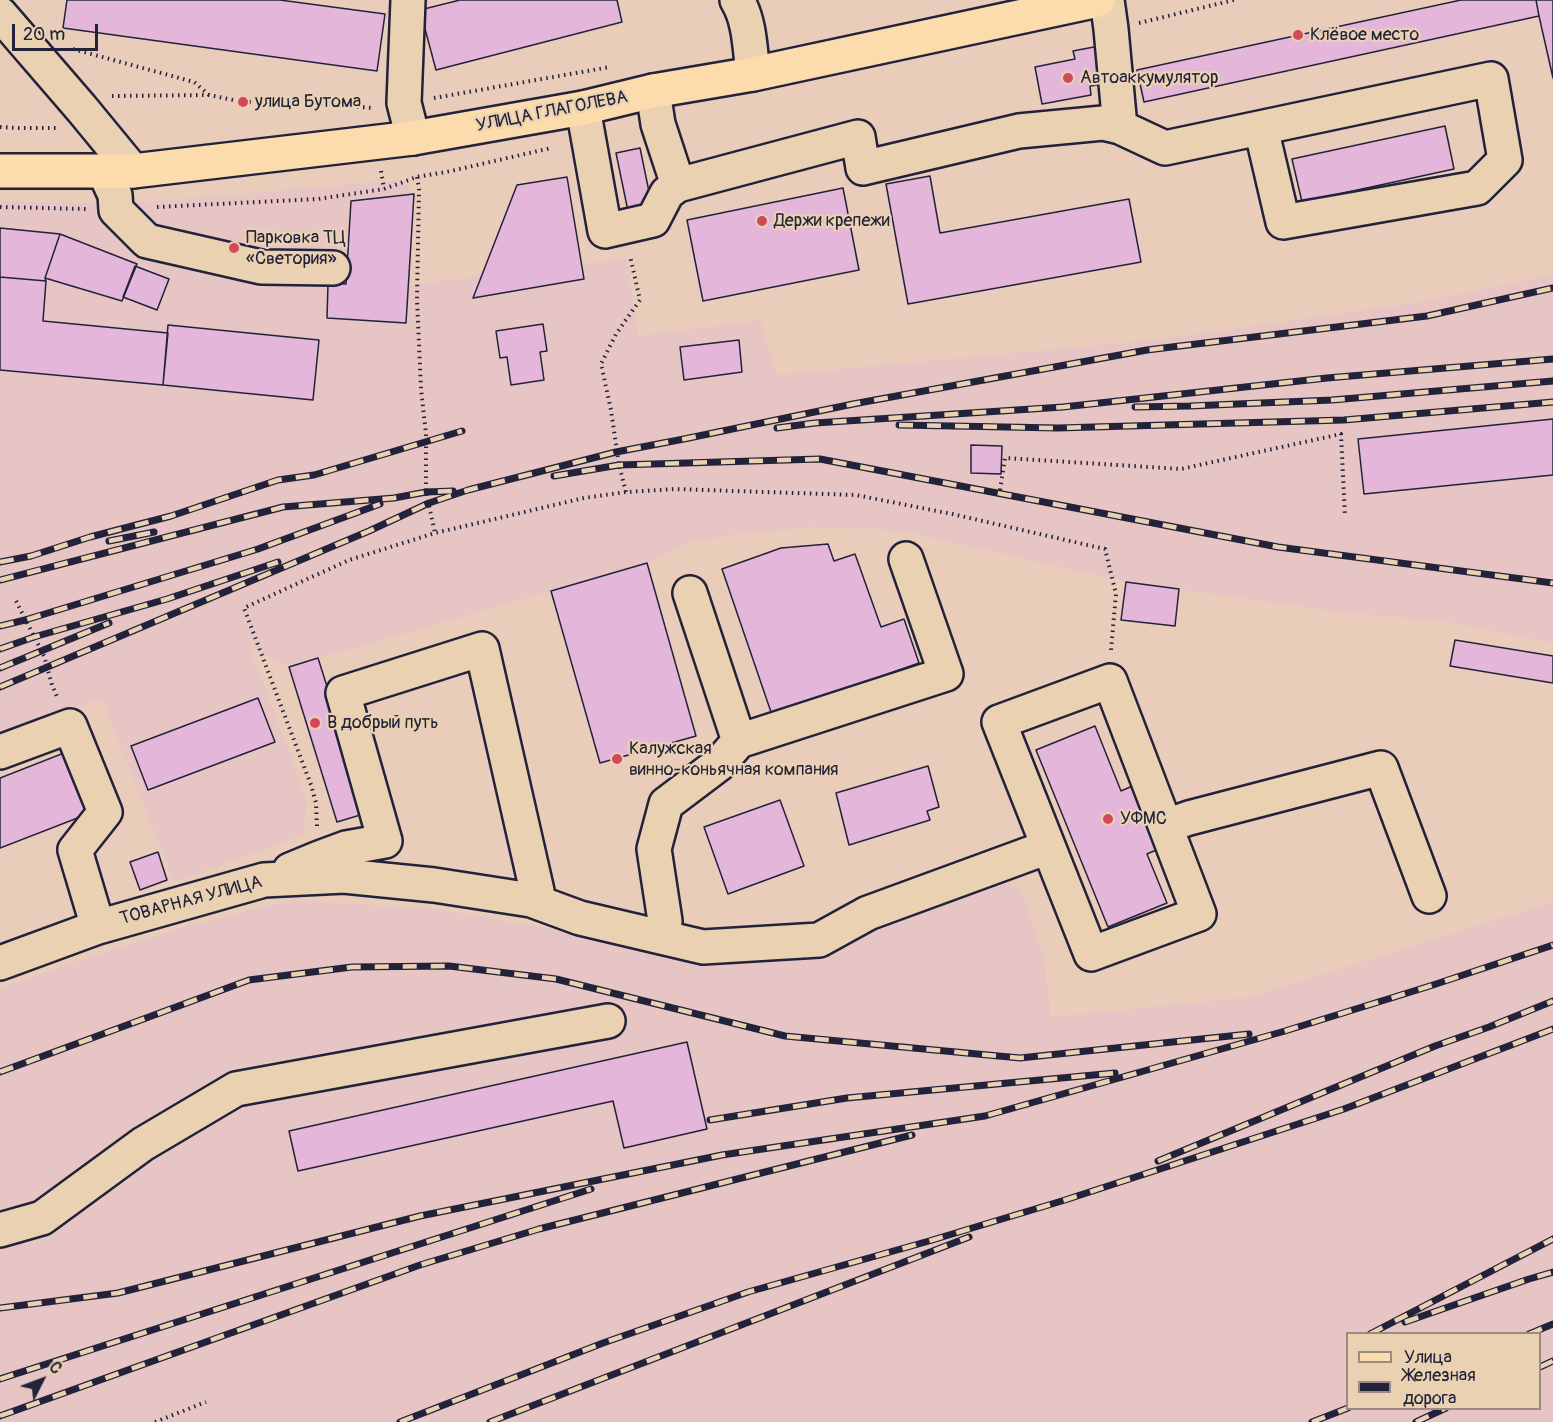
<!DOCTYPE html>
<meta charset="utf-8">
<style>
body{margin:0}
#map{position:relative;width:1553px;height:1422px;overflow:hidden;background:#e9ccba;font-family:Pangolin,sans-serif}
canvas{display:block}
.legend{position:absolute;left:1346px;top:1332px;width:195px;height:78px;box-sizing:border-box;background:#ead1b2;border:2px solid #9a8b82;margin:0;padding:8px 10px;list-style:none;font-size:18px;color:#22223b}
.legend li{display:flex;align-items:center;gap:12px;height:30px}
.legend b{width:30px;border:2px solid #9a8b82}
.north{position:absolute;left:12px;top:1350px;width:60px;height:60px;-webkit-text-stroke:4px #ead1b2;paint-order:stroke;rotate:48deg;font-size:16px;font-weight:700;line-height:24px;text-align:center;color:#22223b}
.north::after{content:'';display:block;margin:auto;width:21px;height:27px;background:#22223b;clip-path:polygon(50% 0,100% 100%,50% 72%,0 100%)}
.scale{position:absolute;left:12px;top:24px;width:86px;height:27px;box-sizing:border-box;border:3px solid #22223b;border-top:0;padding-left:8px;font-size:18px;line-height:21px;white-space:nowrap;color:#22223b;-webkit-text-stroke:4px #ead1b2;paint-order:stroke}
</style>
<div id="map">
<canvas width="1553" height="1422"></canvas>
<ul class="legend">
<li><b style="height:8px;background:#fcdcac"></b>Улица</li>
<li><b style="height:8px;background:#22223b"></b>Железная дорога</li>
</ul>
<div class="north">С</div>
<div class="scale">20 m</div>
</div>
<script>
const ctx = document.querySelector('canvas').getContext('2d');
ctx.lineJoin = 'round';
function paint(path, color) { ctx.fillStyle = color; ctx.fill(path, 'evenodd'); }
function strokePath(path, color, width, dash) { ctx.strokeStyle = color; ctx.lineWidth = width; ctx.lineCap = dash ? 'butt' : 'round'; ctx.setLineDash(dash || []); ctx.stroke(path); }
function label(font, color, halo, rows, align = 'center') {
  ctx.font = font + ' Pangolin,sans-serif'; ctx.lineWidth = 4.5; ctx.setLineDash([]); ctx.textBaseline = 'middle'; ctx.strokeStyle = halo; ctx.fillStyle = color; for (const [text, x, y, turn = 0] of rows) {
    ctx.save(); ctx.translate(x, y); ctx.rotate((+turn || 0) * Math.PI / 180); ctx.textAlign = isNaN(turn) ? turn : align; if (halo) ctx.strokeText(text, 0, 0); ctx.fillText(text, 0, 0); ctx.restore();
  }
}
paint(new Path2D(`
 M403,180L414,194L409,285L627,259L638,336L760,320L777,375L1146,341L1421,302L1553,275V643L1447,622L1341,612L1126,582L925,536L879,529L810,527L732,535L687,543L647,563L289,667L249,645L307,800L303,835L174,882L102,699L0,732V201L125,204Z
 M1000,882L1021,888L1043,954L1051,1017L1251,997L1553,902V1422H0V988L68,964L190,925L292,900L436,909L718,958L776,961L827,958L866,931ZM1348,1334H1540V1408H1348Z`), '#e7c5c4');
const building = new Path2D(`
 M67,0H280L385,14L377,71L63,28Z
 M460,0H617L622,22L436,70L420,10Z
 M1461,0H1536L1539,16L1144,102L1137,70Z
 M1536,0H1553V78L1539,16Z
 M1099,46L1106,84L1090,86L1091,95L1042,104L1035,67L1075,59L1073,51Z
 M1445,126L1454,169L1302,202L1292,159Z
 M640,148L653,211L629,216L616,153Z
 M930,176L940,233L1129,199L1141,262L908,304L886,184Z
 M567,177L584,279L473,298L517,185Z
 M843,188L859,270L703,301L687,220Z
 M414,194L406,323L327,318L328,283L346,284L351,201Z
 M0,228L60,234L45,278L46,281L0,277Z
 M60,234L137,264L122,301L45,278Z
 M135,266L169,279L157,310L123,297Z
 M0,277L46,281L43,321L168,333L163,385L0,370Z
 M543,324L547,351L540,352L544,380L511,385L507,357L500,358L496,331Z
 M168,325L319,340L313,400L163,385Z
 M739,340L742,372L684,380L680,347Z
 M1553,419V475L1364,494L1358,439Z
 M971,445L1002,446L1001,474L971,473Z
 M828,544L834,561L855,554L881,627L904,619L919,663L772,715L722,569L781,548Z
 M647,563L696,736L600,763L551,591Z
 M1126,582L1179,589L1175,626L1121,620Z
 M1455,640L1553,656V683L1450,666Z
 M318,658L367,813L337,822L289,667Z
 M258,698L275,742L148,790L131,746Z
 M1095,726L1121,791L1137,784L1163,847L1147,854L1167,903L1108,927L1036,750Z
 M69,751L93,812L0,848V778Z
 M928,766L939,807L927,811L930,820L849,845L836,793Z
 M780,800L804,866L728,894L704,827Z
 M158,852L167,880L140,890L130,862Z
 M687,1042L707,1129L624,1148L613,1101L298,1171L289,1131Z`);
paint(building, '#e3b6da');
strokePath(building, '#22223b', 1.5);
const minor = new Path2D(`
 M408,0L404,103L413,138
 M737,0C750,21 750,50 753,74
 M1107,0L1111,29L1120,127
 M0,14L82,109L133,171
 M653,91L658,124L678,185
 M583,108L605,231L653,220L667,193L678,185L858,137L863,168L1019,131L1103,123L1120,127L1165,148L1491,79L1505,160L1477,188L1283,222L1261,128
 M104,171L115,195L116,210L147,241L261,267L333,268
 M690,593L739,741
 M1110,681L1199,914L1091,954L999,722Z
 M0,752L70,726L105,812L75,850L98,927
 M1166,826L1189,818L1381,768L1429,896
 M290,870L319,858L346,848L385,841L343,693L482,649L537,891L531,900
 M664,937L665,921L654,849L666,804L719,764L739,741L946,674L906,559
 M0,963L98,927L264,880L344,876L434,885L531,900L580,918L703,947L819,940L868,913L1048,847
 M0,1230L42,1218L143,1144L236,1089L608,1021`);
const major = new Path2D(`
 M0,171H133L413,138L583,108L653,91L753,74L1098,0`);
strokePath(minor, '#22223b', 38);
strokePath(major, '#22223b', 38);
strokePath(new Path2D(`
 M1139,23L1234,0
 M73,49L194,82L209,95
 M112,96L209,95L243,102L290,101L373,108
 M434,98L610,67
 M0,127L19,128H56
 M381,171L384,189
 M417,177L419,189L417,299L421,389L426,434V492L435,533
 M0,207L86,209
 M157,207L318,199L384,189L417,177L451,171L551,148
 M1000,490L1005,458L1181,469L1341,434L1345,516
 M626,492L619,465L611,410L601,364L616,334L640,300L630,256
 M16,601L44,656L52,685L58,699
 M317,826L316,803L311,785L244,608L349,560L435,533L584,498L626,492L674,489L856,495L952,514L1105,549L1116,594L1111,650
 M155,1422L206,1402`), '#22223b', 4, [1.5, 4.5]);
strokePath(minor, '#ead1b2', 33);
strokePath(major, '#fcdcac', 33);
const rail = new Path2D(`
 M1135,407L1190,406L1332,400L1553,381
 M899,425L1058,428L1344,420L1553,402
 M777,428L815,423L1063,407L1327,378L1553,359
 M554,476L619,465L820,459L1278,547L1553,583
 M109,541L154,532
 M0,562L31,556L90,537L171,516L278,480L314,475L462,431
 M0,580L283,507L394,498L426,492L453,491
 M0,626L25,620L258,549L380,504
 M0,649L34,637L167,599L278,562
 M0,668L109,623
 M0,687L369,531L429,503L468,490L616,452L684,439L853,404L1147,350L1427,316L1553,288
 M0,1072L249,980L352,967L449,966L556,979L785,1036L1020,1058L1249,1034
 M710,1120L847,1098L1115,1073
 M1158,1161L1435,1046L1489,1027L1553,1001
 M0,1308L118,1293L420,1216L722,1155L985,1116L1285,1031L1433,985L1553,945
 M1405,1322L1529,1279L1553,1272
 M1370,1334L1553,1239
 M1529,1334L1553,1324
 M1540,1367L1553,1361
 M0,1379L591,1189
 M0,1416L420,1265L539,1229L912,1135
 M400,1422L603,1343L748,1292L929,1241L1065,1200L1344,1109L1553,1029
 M490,1422L969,1237
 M1312,1422L1348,1408
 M1416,1422L1446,1408`);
strokePath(rail, '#22223b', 7);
strokePath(rail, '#ead1b2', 4.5, [14]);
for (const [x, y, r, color] of [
 [1298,35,6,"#d1495b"],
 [1068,78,6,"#d1495b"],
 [243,102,6,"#d1495b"],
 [762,221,6,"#d1495b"],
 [234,248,6,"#d1495b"],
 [315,723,6,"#d1495b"],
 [617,759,6,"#d1495b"],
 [1108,819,6,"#d1495b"]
]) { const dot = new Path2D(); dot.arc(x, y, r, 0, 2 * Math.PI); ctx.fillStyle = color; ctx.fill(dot); strokePath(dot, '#ead1b2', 2); }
label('18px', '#22223b', '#ead1b2', [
 ["Клёвое место",1310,35],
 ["Автоаккумулятор",1080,78],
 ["улица Бутома",255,102],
 ["Держи крепежи",774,221],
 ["Парковка ТЦ",246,238],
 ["«Светория»",246,259],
 ["В добрый путь",327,723],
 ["Калужская",629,749],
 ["винно-коньячная компания",629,770],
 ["УФМС",1120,819]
], 'left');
label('18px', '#22223b', '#ead1b2', [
 ["УЛИЦА ГЛАГОЛЕВА",552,112,-11],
 ["ТОВАРНАЯ УЛИЦА",191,901,-15]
]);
</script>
